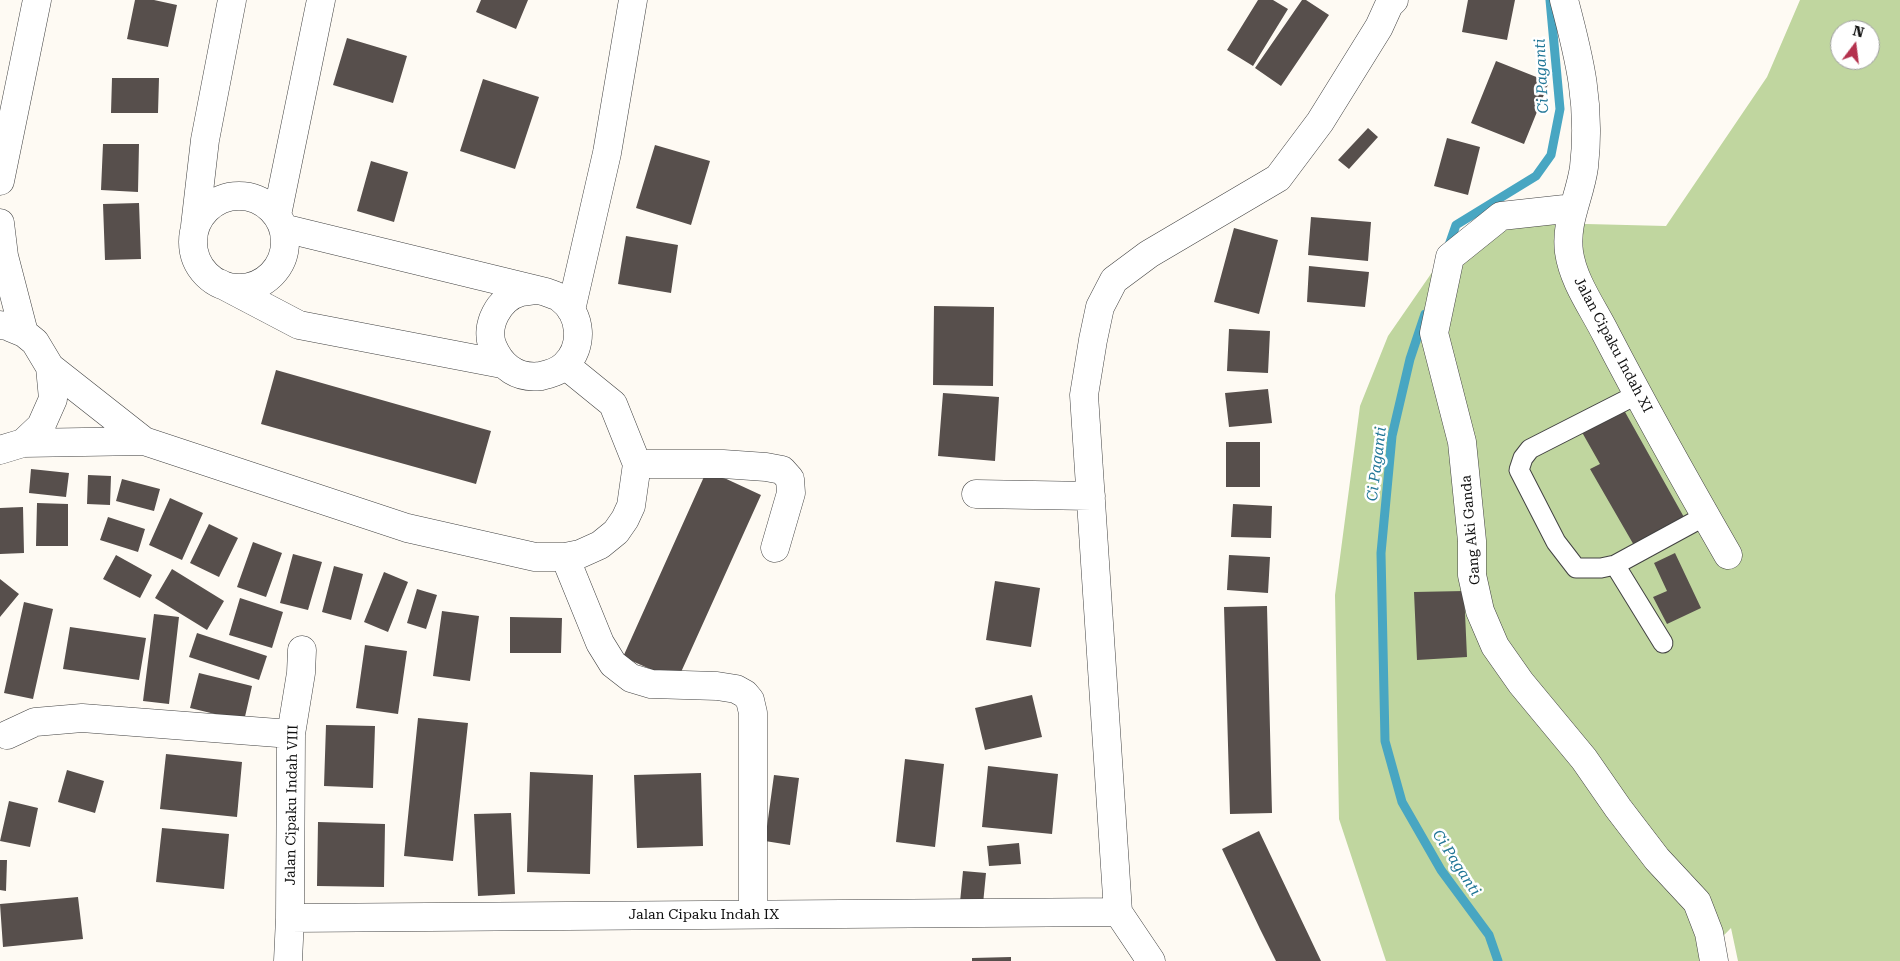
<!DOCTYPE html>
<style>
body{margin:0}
#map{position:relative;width:1900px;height:961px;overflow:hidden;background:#fefaf3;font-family:"Roboto Serif",serif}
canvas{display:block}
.north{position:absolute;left:1830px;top:20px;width:50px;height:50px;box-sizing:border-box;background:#fff;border:1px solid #9f9f9f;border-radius:50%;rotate:15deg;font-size:14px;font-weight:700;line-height:20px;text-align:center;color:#0f0f0f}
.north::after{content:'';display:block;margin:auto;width:18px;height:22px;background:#b4324e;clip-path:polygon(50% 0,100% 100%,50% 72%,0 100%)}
</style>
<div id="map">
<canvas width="1900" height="961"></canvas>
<div class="north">N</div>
</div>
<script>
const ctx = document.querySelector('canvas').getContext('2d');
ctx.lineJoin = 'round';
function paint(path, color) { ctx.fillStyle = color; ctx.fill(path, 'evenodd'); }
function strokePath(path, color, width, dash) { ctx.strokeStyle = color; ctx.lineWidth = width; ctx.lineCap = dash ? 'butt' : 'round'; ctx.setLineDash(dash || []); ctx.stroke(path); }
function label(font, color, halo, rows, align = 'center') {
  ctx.font = font + ' "Roboto Serif",serif'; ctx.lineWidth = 5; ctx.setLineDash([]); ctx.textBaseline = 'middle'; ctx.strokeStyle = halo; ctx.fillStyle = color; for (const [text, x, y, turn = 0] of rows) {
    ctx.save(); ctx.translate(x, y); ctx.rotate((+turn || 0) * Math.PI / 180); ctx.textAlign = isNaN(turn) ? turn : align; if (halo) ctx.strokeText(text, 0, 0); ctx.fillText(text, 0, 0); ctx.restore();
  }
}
paint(new Path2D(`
 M1800,0H1900V961H1738L1731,928L1699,961H1386L1339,819L1335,595L1360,406L1388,336L1462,229L1547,223L1666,226L1767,77ZM1840,30H1870V60H1840Z`), '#c0d69f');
strokePath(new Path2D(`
 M1448,248L1456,225L1536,176L1551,155L1560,109L1550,0
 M1425,314L1410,359L1392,436L1381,553L1385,741L1402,802L1441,870L1489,935L1498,961`), '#48a6c2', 9);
paint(new Path2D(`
 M135,0H154L177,5L168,47L127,39Z
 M481,0H528L516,29L476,12Z
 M1258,0H1273L1288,9L1253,66L1227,50Z
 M1302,0H1306L1329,15L1281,86L1255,68Z
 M1468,0H1515L1507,40L1462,32Z
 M347,38L407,56L393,103L333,85Z
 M1496,61L1549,82L1524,144L1471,123Z
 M112,78H159L158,113H111Z
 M483,79L539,97L515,169L460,151Z
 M1368,128L1378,137L1349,169L1338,160Z
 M1447,138L1480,147L1468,195L1434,186Z
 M103,144H139L138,192L101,190Z
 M655,145L710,161L691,225L636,208Z
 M371,161L408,172L394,222L357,211Z
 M139,203L141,259L105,260L103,204Z
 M1311,217L1371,222L1368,261L1308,255Z
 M1234,228L1278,240L1259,314L1214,302Z
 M626,236L678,245L671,293L618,284Z
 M1309,266L1369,272L1365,307L1307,302Z
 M934,306L994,307L993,386L933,385Z
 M1229,329L1270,331L1268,373L1227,371Z
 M276,370L491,431L476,484L261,424Z
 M1268,389L1272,423L1229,427L1225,393Z
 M943,393L999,397L995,461L938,456Z
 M1620,403L1685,519L1635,547L1590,469L1600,464L1579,427Z
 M1226,442H1260V487H1226Z
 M31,469L69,473L66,497L29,493Z
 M707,470L761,495L677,681L623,657Z
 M88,475L111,476L110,505L87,504Z
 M122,479L160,489L154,511L116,501Z
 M170,498L203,513L182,560L149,545Z
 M37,503L68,504V546H36Z
 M1233,504L1272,506L1271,538L1231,537Z
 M23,507L24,553L0,554V508Z
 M108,517L145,529L138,552L100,540Z
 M209,524L238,538L219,577L190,563Z
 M253,542L282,553L266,597L237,587Z
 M1675,553L1701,608L1667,624L1653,597L1667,591L1654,563Z
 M293,554L322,562L308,610L280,603Z
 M116,555L152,575L140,598L103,579Z
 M1229,555L1270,557L1268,593L1227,590Z
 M334,566L363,574L351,620L322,612Z
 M172,569L224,601L207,630L155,598Z
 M384,572L408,582L388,632L364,622Z
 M0,579L19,594L0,617Z
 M995,581L1040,588L1031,647L986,640Z
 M417,589L437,595L426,629L407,623Z
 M1464,591L1467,657L1417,660L1414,592Z
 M240,598L283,612L272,648L229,635Z
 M24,602L53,609L33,699L4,693Z
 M1267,606L1272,813L1230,814L1224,607Z
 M442,611L479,616L470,681L433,676Z
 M154,614L179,617L169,704L143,701Z
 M510,617L562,618L561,653H510Z
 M70,627L146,638L139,680L63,669Z
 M197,633L267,656L259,680L189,657Z
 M365,645L407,651L398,714L356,708Z
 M199,673L252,686L244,721L190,708Z
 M1032,695L1042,737L985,750L975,708Z
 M418,718L468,723L453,861L404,856Z
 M326,725L375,726L373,788L324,786Z
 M166,754L242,762L237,817L160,809Z
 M905,759L944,764L935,847L896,842Z
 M988,766L1058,774L1052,834L982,827Z
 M67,770L104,781L95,813L58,802Z
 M530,772L593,775L590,874L527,872Z
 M701,773L703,846L637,848L634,775Z
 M774,775L799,778L790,845L765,841Z
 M9,801L38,808L30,847L0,841Z
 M511,813L515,894L478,896L474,814Z
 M318,822L385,824L384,887L317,886Z
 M162,828L229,834L224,889L156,882Z
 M1259,831L1279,873L1321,961H1276L1260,929L1222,849Z
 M1019,843L1021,864L989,866L987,846Z
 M0,860H7L6,891L0,890Z
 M963,871L986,873L983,904L960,902Z
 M78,897L83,939L3,947L0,904Z
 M1011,957V961H972V958Z`), '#574f4c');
const service = new Path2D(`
 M1638,394L1530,449L1523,458L1519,470L1556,542L1576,568H1601L1615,565L1705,516
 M1615,565L1663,643`);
const minor = new Path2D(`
 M1564,0C1580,60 1591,105 1584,167C1580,197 1565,221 1569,252C1573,281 1593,308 1606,334C1645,409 1686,482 1728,555
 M0,181L37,0
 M193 242a46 46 0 1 1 92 0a46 46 0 1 1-92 0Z
 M1574,208L1501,216L1450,257L1434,333L1462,442L1472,541V575L1480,611L1495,646L1521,683L1584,759L1618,808L1657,859L1697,902L1709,933L1714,961
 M277,215L321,0
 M0,223L4,256L24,333
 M195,226L205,140L232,0
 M283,228L546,292C550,294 556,295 560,298C582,314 584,347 565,365C558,372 550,374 541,376C518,379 502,368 493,347C484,326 499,298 521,292C526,291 531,291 536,290
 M219,283L299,325L502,364
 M571,310L607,153L633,0
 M0,325L7,326L24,333L35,342L50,367L53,399L41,426L23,443L0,450
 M144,441L407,528L535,557H565L580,554L600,545L616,532L625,519L631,506L637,464L613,404L565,365
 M23,443L144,441L50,367
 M637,464H723L766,467L782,470L790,479L791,493L775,548
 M976,494L1091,496
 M565,557L600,643L613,664L631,678L651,684L717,686L736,689L745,694L750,700L753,713V914
 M7,735L35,722L82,718L291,734
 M290,918L1118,912
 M288,961L290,918L291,734L301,673L302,650
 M1151,961L1118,912L1084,395L1093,340L1100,307L1114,280L1149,254L1278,178L1320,122L1379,27L1389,5L1394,0`);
strokePath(service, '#424242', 21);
strokePath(minor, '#424242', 29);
strokePath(service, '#fff', 19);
strokePath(minor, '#fff', 28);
label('14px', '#0f0f0f', '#fff', [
 ["Jalan Cipaku Indah XI",1613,345,62],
 ["Gang Aki Ganda",1471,530,-95],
 ["Jalan Cipaku Indah VIII",292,805,-89],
 ["Jalan Cipaku Indah IX",704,915]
]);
label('italic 15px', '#227797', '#fff', [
 ["Ci Paganti",1542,76,-93],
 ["Ci Paganti",1377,464,-83],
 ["Ci Paganti",1456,863,57]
]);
</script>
